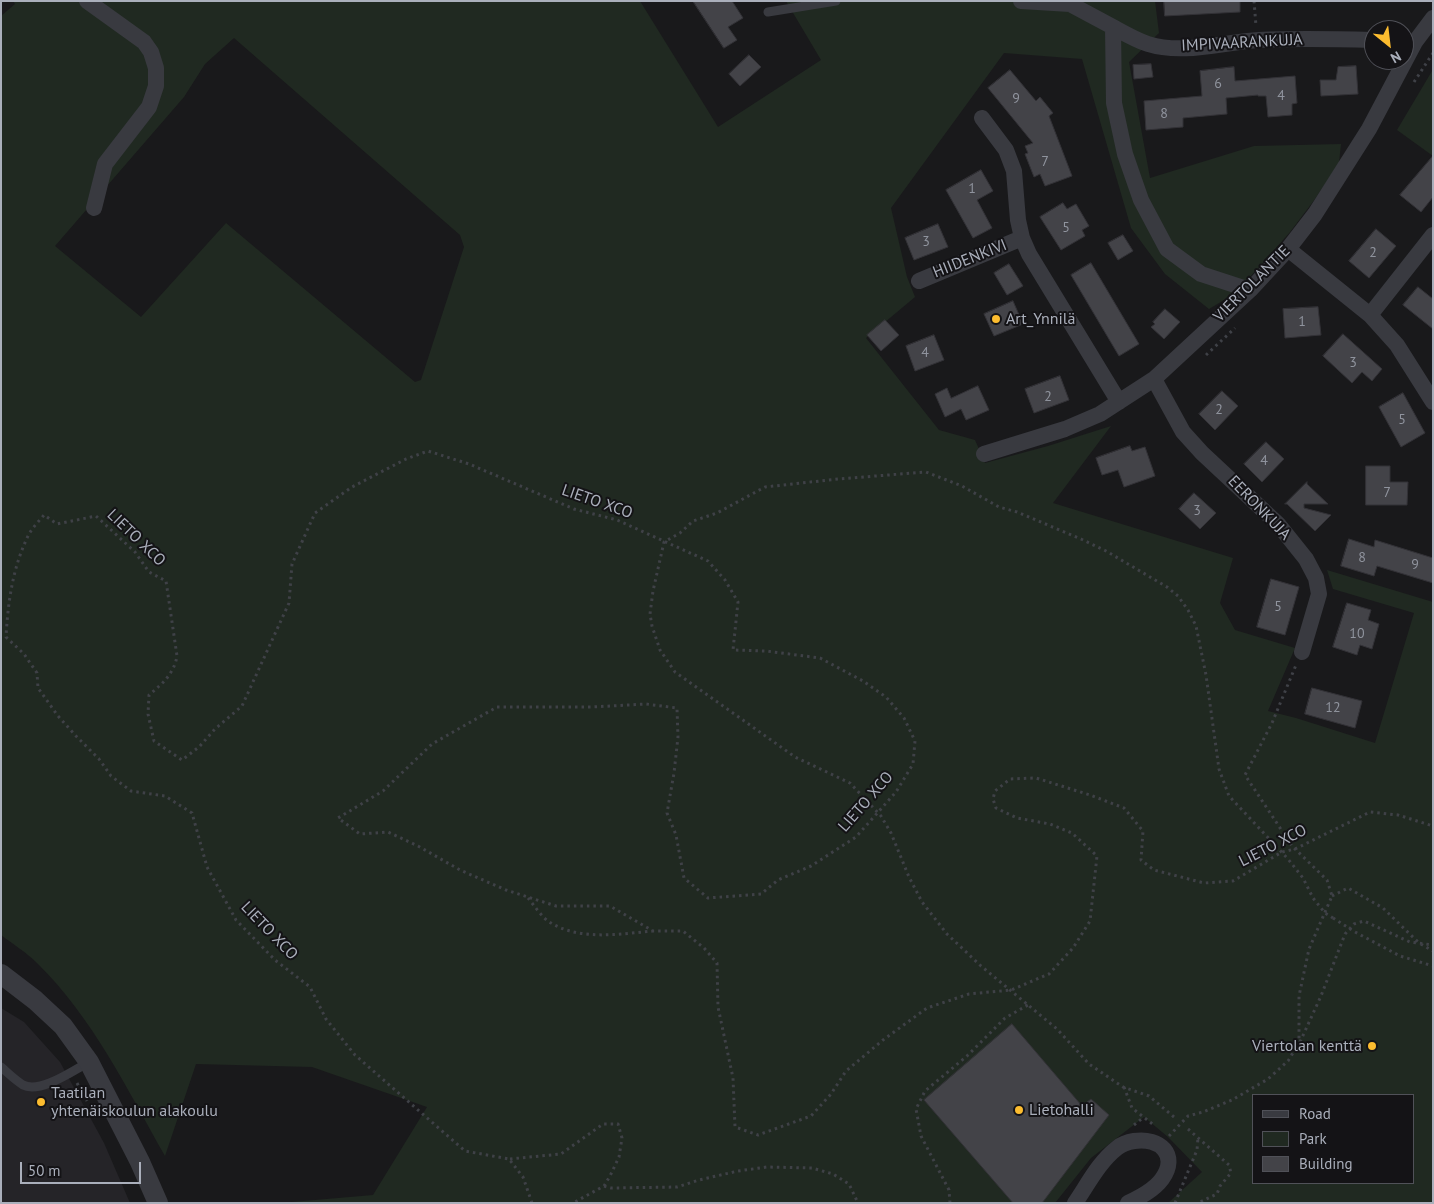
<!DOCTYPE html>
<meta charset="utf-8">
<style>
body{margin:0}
#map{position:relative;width:1434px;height:1204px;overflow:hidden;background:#19191b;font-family:"PT Sans",sans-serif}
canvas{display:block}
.frame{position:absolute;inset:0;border:2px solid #aaafbb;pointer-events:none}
.legend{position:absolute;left:1252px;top:1094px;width:162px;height:90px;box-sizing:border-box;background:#141316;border:1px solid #505158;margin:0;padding:6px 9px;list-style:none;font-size:15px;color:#aaafbb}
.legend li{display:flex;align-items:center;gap:10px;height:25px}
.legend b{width:25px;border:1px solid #505158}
.north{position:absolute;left:1364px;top:20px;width:50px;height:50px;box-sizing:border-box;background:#141316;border:1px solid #505158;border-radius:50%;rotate:151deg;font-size:14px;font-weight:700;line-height:20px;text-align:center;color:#aaafbb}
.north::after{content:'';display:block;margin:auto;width:18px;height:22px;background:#fcbc2f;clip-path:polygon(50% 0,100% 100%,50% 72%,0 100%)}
.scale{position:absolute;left:20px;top:1162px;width:121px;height:22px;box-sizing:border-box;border:2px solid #aaafbb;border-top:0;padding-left:6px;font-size:15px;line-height:18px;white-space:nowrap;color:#aaafbb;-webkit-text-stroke:4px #141316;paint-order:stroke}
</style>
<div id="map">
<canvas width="1434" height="1204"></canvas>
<div class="frame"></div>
<ul class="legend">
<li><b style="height:6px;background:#393a40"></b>Road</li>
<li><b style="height:14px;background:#202921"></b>Park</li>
<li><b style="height:14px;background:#434348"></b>Building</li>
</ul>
<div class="north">N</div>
<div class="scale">50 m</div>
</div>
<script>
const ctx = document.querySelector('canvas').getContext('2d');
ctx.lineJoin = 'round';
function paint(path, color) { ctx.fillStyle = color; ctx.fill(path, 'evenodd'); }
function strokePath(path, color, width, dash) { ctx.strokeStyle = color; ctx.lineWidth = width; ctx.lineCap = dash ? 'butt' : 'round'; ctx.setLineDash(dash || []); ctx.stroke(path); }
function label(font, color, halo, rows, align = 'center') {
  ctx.font = font + ' "PT Sans",sans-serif'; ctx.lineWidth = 4; ctx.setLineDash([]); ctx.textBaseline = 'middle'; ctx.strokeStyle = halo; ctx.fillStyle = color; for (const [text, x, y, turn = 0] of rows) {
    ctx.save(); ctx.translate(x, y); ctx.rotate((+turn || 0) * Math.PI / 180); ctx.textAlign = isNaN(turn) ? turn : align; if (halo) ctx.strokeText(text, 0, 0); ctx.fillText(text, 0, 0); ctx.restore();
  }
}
paint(new Path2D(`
 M1,1008L24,1022L60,1062L104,1143L130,1203H1Z`), '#252428');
paint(new Path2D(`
 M13,1H640L718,127L821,60L786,1H1155L1159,33L1129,62L1150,178L1254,146L1341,144L1339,163L1315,199L1290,232L1261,265L1234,294L1209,309L1165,274L1131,228L1082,59L1004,53L891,208L907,277L915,297L866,338L939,430L975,440L985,463L1048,446L1111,426L1053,503L1233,558L1220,603L1235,630L1295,648L1268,711L1296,718L1375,743L1414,613L1333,589L1327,570L1433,602V1203H1168L1202,1172L1168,1137L1144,1117L1091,1158L1055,1203H280L373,1195L427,1107L312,1067L196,1064L165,1156C127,1089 93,1018 37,963C27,953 13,944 1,935V16L15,4ZM234,38L460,235L464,247L421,380L415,382L226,223L141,317L55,246L184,97L205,64ZM1253,1095H1413V1183H1253Z
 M1432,71L1433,72V156L1397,130Z`), '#202921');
const building = new Path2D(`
 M693,1H732L743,18L728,27L737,40L724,48Z
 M1164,1H1240V12L1165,16Z
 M749,55L761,67L740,86L729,74Z
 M1151,64L1153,77L1134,79L1133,65Z
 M1356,66L1358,94L1321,96L1320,80H1336L1338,67Z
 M1234,67L1235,81L1295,76L1297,103L1292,104V115L1268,117L1266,96H1258V95L1226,98L1227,114L1183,118V127L1146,130L1144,101L1202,96L1200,71Z
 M1010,70L1036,101L1040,97L1053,113L1049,116L1072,176L1045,186L1040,174L1034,177L1025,154L1028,153L1025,146L1033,143L988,88Z
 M1433,156V197L1421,212L1400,195Z
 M981,170L993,191L977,200L992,228L973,238L946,190Z
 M1063,203L1067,209L1076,204L1089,226L1082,230L1085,236L1061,250L1040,217Z
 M938,224L948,247L914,260L905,238Z
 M1376,229L1396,246L1369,278L1349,261Z
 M1123,235L1133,251L1118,260L1108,243Z
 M1091,263L1139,344L1119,356L1071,275Z
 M1009,264L1023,286L1007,295L994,273Z
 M1418,287L1433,299V329L1403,305Z
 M1013,301L1023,324L994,336L984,314Z
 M1318,307L1321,335L1285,338L1283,309Z
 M1165,309L1180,322L1164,339L1151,327L1155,324L1153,322Z
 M885,320L899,335L881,351L867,335Z
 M1343,334L1382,369L1372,381L1362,372L1352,383L1323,356Z
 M934,335L944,360L915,371L906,346Z
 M1060,376L1069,400L1034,413L1025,389Z
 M978,386L989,410L966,420L961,409L945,417L935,394L947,388L951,398Z
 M1222,391L1238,406L1215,430L1199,414Z
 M1403,393L1425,433L1401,447L1379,407Z
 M1266,442L1284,459L1262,482L1244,464Z
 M1130,446L1132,451L1145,447L1155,476L1124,487L1118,470L1102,475L1096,458Z
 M1366,466H1390V482H1408L1407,505H1366Z
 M1307,482V484L1328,504H1304V508L1331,515L1315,531L1287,504H1285Z
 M1194,493L1216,513L1200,529L1179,509Z
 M1349,539L1374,547L1375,540L1433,558V583L1377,566L1374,576L1341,566Z
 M1271,579L1299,587L1285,635L1257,627Z
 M1347,603L1371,610L1368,620L1379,624L1372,649L1360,645L1357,655L1333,647Z
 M1312,688L1362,701L1355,728L1305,714Z
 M1012,1024L1082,1106L1091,1099L1109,1115L1042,1203H1013L924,1100Z`);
paint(building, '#434348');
strokePath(building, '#333237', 1);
strokePath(new Path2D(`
 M1254,1L1256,26
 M1414,82L1433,53
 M1206,355L1235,328
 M1332,896L1348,888L1383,908L1419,943L1433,951
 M528,898C534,905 542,918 551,923C581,941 620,934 653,931
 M1355,932L1400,956L1433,966
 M1300,1042L1321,996L1345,934L1354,924L1364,921L1410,942L1433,945
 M77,1083L87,1101
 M1124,1087L1132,1108L1155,1126
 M1174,1117L1149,1096L1123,1087L1089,1064L1057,1029L981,966L947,934L922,902L909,877L891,833L881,816L850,783L795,757L675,672L660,650L652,626L650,614L653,591L664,542L680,533L693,521L717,513L765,487L838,479L926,472L962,486L999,507L1017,512L1081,539L1106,551L1167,587L1178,596L1188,610L1196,626L1206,675L1219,769L1229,796L1288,859L1303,878L1313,898L1325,913L1333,918
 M1134,1125L1144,1117
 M1188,1129L1229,1165L1231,1173L1220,1186L1217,1194L1198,1203
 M1169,1136L1188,1116L1203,1112L1232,1100L1268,1079L1288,1061L1299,1043V996L1309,949L1332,896L1327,880L1292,846L1245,775L1272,723L1296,665
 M510,1159L561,1154L603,1124H618L622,1138L619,1157L610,1176L604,1186L573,1203
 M604,1186L611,1188L677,1187L699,1180L738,1171L767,1167L812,1168L833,1174L849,1184L858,1203
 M532,1203L523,1177L509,1159L465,1151L355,1055L326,1019L310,987L275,960L236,920L207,867L192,813L165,796L131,791L111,776L99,759L76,736L58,716L38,688L37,673L24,654L6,637C8,601 13,566 29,534C33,527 39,521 44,515L57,524L96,516L135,552L149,572L166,581L177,656C174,674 162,684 149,695L148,714L154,741L182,760L199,747L215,729L242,706L289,603L292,564L315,513L352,487L406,459L428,451L469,464L574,509L617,520L708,561L725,580L738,602L733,650L766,651L820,658L863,681L886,697L904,718L915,741L913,764L896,792L856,837L811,866L778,880L761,894L708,898L684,878L676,835L667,813L674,773L678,737L677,708L646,704L592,707H497L432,744L383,791L338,818L360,834L388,832L418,846L460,870L506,890L556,906H610L653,931H683L704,948L717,963L718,1007L733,1078L735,1127L758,1135L811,1116L831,1094L846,1071L883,1040L927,1008L969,994L1011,990L1049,974L1073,948L1090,921L1097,856L1072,833L1050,824L1017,818L996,808L993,799L995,791L1010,779L1036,778L1090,795L1124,808L1143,831L1141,860L1154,870L1204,883L1233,881L1282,852L1295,849L1370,812L1398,815L1433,826
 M950,1203L949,1190L921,1136L916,1109L925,1091L967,1056L1005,1018L1028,1005
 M1175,1203L1197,1150L1198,1138`), '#3f4147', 3, [2.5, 4]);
strokePath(new Path2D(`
 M768,12L836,1
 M1,1067C8,1073 15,1080 23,1085C40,1094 74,1070 89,1062`), '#393a40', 9);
strokePath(new Path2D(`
 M87,1L144,42L151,52L156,68V86L149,107L105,164L94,208
 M1021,1L1070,4L1113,27L1114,103L1125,154L1141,200L1167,249L1201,274L1250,290
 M1113,27C1124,33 1136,40 1148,44C1183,55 1223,42 1259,40C1297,38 1336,39 1374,40
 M982,118L1006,150L1014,171L1018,220L1022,238L1029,254L1119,402
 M1288,249L1370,315L1397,345L1433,402
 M919,281L1022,238
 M1370,315L1433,235
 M1154,379L1183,432L1202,453L1278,524L1306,559L1316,578L1319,594L1302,652
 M984,454L1065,429L1100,414L1154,379L1250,290L1288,249L1315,214L1369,129L1415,42L1433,18
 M1075,1203C1088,1184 1099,1162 1117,1148C1122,1144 1128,1142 1134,1141C1160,1137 1179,1155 1162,1179C1154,1190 1140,1197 1128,1203`), '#393a40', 16);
strokePath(new Path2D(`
 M1,974L35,1000L63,1026L89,1062L140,1162L158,1203`), '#393a40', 20);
strokePath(new Path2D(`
 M1333,918L1355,932`), '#3f4147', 3, [2.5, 4]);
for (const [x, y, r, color] of [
 [996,319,5,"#fcbc2f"],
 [1372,1046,5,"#fcbc2f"],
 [41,1102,5,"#fcbc2f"],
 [1019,1110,5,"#fcbc2f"]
]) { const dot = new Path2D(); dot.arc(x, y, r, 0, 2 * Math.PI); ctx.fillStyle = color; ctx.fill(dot); strokePath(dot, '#141316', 2); }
label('14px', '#90949e', null, [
 ["6",1218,84],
 ["4",1281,96],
 ["9",1016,99],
 ["8",1164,114],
 ["7",1045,162],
 ["1",972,189],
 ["5",1066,228],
 ["3",926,242],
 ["2",1373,253],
 ["1",1302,322],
 ["4",925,353],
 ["3",1353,363],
 ["2",1048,397],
 ["2",1219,410],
 ["5",1402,420],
 ["4",1264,461],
 ["7",1387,493],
 ["3",1197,511],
 ["8",1362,558],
 ["9",1415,565],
 ["5",1278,607],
 ["10",1357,634],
 ["12",1333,708]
]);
label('16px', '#aaafbb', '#141316', [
 ["IMPIVAARANKUJA",1242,43,-3],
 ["HIIDENKIVI",970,259,-22],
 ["VIERTOLANTIE",1252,284,-45],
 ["LIETO XCO",597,502,19],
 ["EERONKUJA",1259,508,46],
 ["LIETO XCO",136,538,44],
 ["LIETO XCO",866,802,-49],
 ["LIETO XCO",1273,846,-27],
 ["LIETO XCO",269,931,46]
]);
label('16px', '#aaafbb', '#141316', [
 ["Art_Ynnilä",1006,319],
 ["Viertolan kenttä",1362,1046,"right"],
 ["Taatilan",51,1093],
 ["yhtenäiskoulun alakoulu",51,1111],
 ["Lietohalli",1029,1110]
], 'left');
</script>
